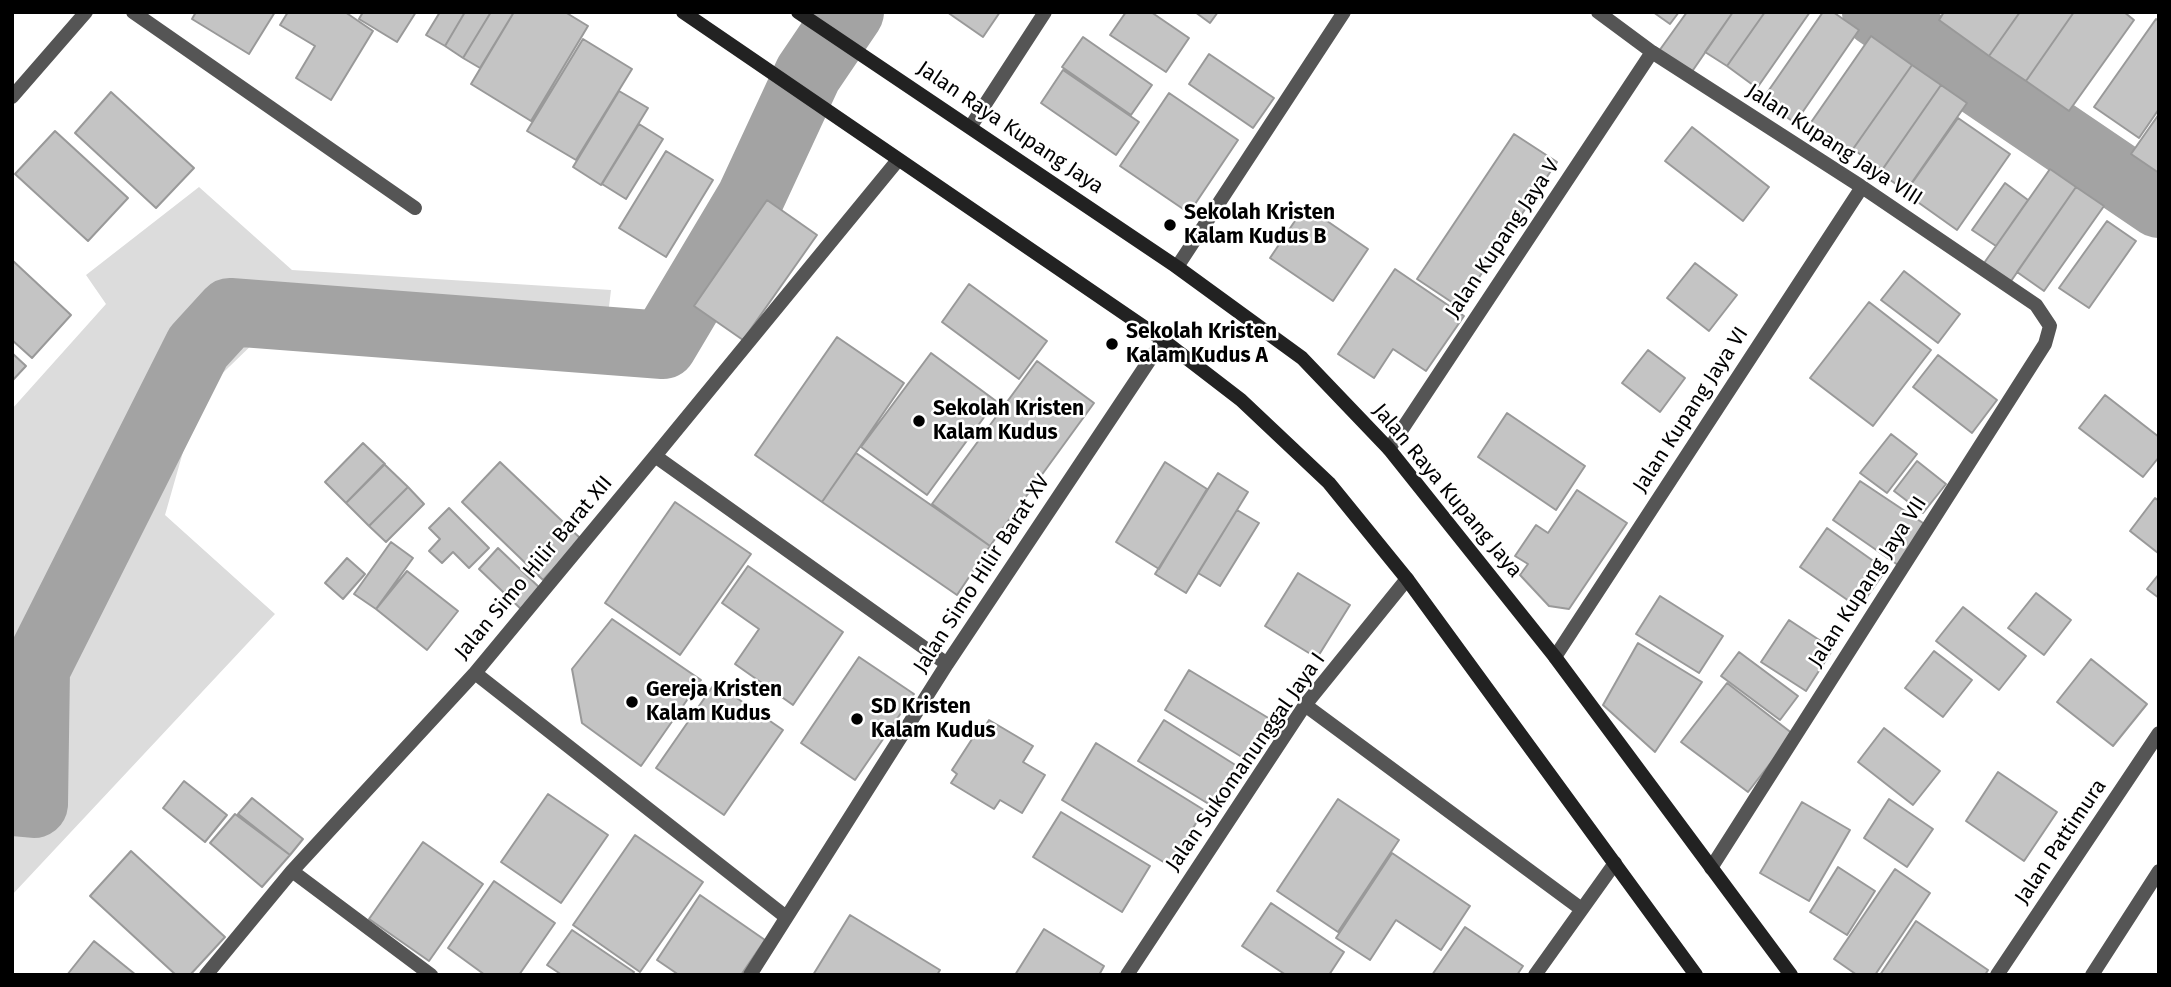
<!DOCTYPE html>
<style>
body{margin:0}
#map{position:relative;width:2171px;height:987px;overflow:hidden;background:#fff;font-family:"Fira Sans",sans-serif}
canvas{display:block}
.frame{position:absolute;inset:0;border:14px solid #000;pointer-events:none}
</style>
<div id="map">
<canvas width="2171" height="987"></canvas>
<div class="frame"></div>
</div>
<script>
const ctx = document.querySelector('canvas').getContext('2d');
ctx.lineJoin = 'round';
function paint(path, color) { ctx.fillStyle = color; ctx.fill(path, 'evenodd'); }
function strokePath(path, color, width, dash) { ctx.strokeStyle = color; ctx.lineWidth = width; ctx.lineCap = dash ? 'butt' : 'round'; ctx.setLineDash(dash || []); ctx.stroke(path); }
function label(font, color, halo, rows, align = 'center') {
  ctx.font = font + ' "Fira Sans",sans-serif'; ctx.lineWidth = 5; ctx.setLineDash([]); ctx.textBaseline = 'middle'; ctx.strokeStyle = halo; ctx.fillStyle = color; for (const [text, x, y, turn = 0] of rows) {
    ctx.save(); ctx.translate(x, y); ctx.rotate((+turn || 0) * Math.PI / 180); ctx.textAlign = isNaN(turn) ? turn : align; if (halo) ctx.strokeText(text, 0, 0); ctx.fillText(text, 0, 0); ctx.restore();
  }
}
paint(new Path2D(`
 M199,187L292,270L611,290L601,374L261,336L199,396L165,515L275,614L12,895V409L106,304L86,275Z`), '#dcdcdc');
strokePath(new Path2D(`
 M1876,12L2159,204
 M12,802L34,804L36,669L198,347L230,312L663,345L750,199L808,74L850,12`), '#a3a3a3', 68);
const building = new Path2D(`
 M196,12H275L249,54L192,19Z
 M288,12H345L373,31L331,100L296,78L315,46L280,25Z
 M363,12H416L397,42L359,19Z
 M440,12H465L445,46L426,35Z
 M465,12H491L463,58L445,46Z
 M491,12H514L480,68L463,58Z
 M514,12H565L588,26L531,121L471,84Z
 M947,12H1000L983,37Z
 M1126,12H1151L1189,38L1166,72L1110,35Z
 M1195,12H1218L1210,23Z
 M1653,12H1679L1670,24Z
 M1687,12H1733L1691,73L1659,51Z
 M1733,12H1765L1727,66L1705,52Z
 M1765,12H1810L1757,88L1727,66Z
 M1823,12H1833L1859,30L1795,123L1762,100Z
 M1944,12H2020L1989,56L1939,20Z
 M2020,12H2074L2026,81L1989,56Z
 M2074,12H2124L2134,20L2069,111L2026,81Z
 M2156,19L2159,21V109L2139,138L2094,107Z
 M1871,36L1912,65L1846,159L1805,131Z
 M1083,37L1152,85L1131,115L1062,67Z
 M583,39L632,69L576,160L527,131Z
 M1209,54L1274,98L1253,128L1189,84Z
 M1912,65L1941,85L1882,170L1853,149Z
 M1063,70L1139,122L1116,155L1041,103Z
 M1941,85L1967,103L1906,191L1880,173Z
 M619,91L648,108L601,185L573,167Z
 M111,92L194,168L156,208L75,133Z
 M1169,93L1238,140L1189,213L1120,166Z
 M2159,114V173L2131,154Z
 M1958,118L2010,154L1957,230L1905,193Z
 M639,124L663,139L626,199L602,184Z
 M1692,127L1769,187L1743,221L1665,161Z
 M55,131L128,198L88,241L15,174Z
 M1514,134L1557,162L1459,307L1417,279Z
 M666,151L713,180L666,257L619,228Z
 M2050,169L2076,187L2009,284L1982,266Z
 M2005,183L2028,200L1996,246L1972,230Z
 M2076,187L2104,206L2044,291L2017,272Z
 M767,200L817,235L743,340L694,306Z
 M1305,206L1368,249L1333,301L1270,258Z
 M2107,221L2136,241L2089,308L2059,288Z
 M12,260L71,315L32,358L12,340Z
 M1695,263L1737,295L1709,331L1667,298Z
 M1395,269L1464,316L1426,371L1393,349L1374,378L1338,354Z
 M1904,271L1960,314L1938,343L1881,300Z
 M969,284L1047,341L1019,379L942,322Z
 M1869,302L1931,350L1873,426L1810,378Z
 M837,337L904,383L822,502L755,455Z
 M1648,350L1685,378L1660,412L1622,383Z
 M12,353L26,366L12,381Z
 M931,353L996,401L927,495L861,447Z
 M1938,355L1997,400L1972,433L1913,387Z
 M1037,361L1094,403L990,546L932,504Z
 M2105,395L2159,437V457L2143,477L2079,428Z
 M1507,413L1585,466L1556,510L1478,457Z
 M1891,434L1917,454L1887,493L1860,473Z
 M363,443L385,464L346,503L325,482Z
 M856,453L990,546L957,595L822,502Z
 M1917,461L1946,484L1923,513L1894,491Z
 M500,462L581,539L543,580L462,502Z
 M1165,462L1207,489L1159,569L1116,542Z
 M384,464L408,487L369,526L346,503Z
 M1218,473L1248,492L1186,593L1155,574Z
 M1860,481L1926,525L1898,565L1833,520Z
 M408,487L424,504L386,542L369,526Z
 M1577,490L1627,523L1569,609L1549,606L1520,575L1528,564L1515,556L1536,525L1548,533Z
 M2155,498L2159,501L2158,553L2130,531Z
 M675,502L751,554L680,655L605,603Z
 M449,508L489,548L469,568L453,552L442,563L429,551L440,539L429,528Z
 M1237,510L1259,523L1220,586L1198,573Z
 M1827,528L1886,570L1859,608L1800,567Z
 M391,542L413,558L376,609L354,594Z
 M498,548L542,590L522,610L479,569Z
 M347,558L365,574L343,599L325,583Z
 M748,566L843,632L793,705L735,664L759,629L722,603Z
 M407,571L458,611L427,650L376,609Z
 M1298,573L1350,605L1317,658L1265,626Z
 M2159,574V598L2147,589Z
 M2036,593L2071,620L2044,655L2008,628Z
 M1660,596L1723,636L1699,673L1636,634Z
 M1963,607L2026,656L1999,690L1936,641Z
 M612,619L701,680L641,766L582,723L572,669Z
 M1789,620L1833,649L1806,691L1761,662Z
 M1638,643L1702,682L1655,752L1603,705Z
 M1934,651L1972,680L1943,717L1905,688Z
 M1739,652L1798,696L1780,720L1721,676Z
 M859,657L914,694L855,780L801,743Z
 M2091,659L2147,704L2113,746L2057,702Z
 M1189,670L1275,722L1250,762L1165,710Z
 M715,683L783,730L724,815L656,768Z
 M1727,683L1793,734L1748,792L1681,742Z
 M989,720L1033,746L1023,762L1045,775L1022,813L1000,800L994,809L951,783L957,774L952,770L976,733L980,735Z
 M1164,720L1237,766L1212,806L1138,761Z
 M1884,728L1940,771L1913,805L1858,762Z
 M1096,743L1204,810L1170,866L1062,800Z
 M1998,772L2057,812L2024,861L1966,821Z
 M184,781L227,815L205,842L163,808Z
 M548,794L608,835L561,903L501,862Z
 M252,798L303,839L290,855L238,814Z
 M1338,799L1399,840L1338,932L1277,891Z
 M1889,799L1933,829L1907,867L1864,838Z
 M1802,802L1850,830L1809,901L1760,873Z
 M1061,812L1150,866L1122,912L1033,857Z
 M235,814L290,855L262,887L210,843Z
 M635,835L703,882L640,972L573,925Z
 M423,842L483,884L429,961L369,919Z
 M131,851L225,937L190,975H176L90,896Z
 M1392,853L1470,906L1441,950L1396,920L1370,960L1336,938Z
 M1838,867L1875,891L1847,935L1810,912Z
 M1895,869L1930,893L1875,975H1857L1834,959Z
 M494,881L555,923L519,975H485L448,948Z
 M700,895L765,940L741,975H679L657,960Z
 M1271,903L1344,952L1329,975H1286L1242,946Z
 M850,915L940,970L937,975H813Z
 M1916,921L1988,970L1985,975H1880Z
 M1465,927L1523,966L1517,975H1432Z
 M1044,929L1104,966L1099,975H1015Z
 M572,930L634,972L632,975H562L547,965Z
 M94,941L136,975H67Z`);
paint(building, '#c4c4c4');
strokePath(building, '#999', 2);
strokePath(new Path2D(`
 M133,12L415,208
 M1598,12L1652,52L1862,187L2036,305L2050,326L2045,344L1711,868
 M12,97L86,12
 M971,126L1045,12
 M1177,267L1344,12
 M1389,449L1652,52
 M655,456L898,160
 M1555,657L1862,187
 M475,673L786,917
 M1305,705L1580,908
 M292,871L431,975
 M206,975L292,871L475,673L655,456L947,664
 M750,975L947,664L1163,340
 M1127,975L1305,705L1407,579
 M1535,975L1615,863`), '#555', 14);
strokePath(new Path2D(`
 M1997,975L2159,733
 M2092,975L2159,871`), '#555', 14);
strokePath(new Path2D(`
 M683,12L1163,340L1241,400L1329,483L1407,579L1696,975
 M798,12L1177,267L1302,358L1389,449L1555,657L1791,975`), '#222', 14);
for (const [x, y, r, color] of [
 [1170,225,7,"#000"],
 [1112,344,7,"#000"],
 [919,421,7,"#000"],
 [632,702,7,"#000"],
 [857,719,7,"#000"]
]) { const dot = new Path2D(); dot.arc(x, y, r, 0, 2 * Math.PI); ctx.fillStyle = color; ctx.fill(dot); strokePath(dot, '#fff', 2.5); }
label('21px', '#000', '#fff', [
 ["Jalan Raya Kupang Jaya",1010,128,34],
 ["Jalan Kupang Jaya VIII",1834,145,33],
 ["Jalan Kupang Jaya V",1503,239,-56],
 ["Jalan Kupang Jaya VI",1691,410,-57],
 ["Jalan Raya Kupang Jaya",1447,491,50],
 ["Jalan Simo Hilir Barat XII",534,568,-50],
 ["Jalan Simo Hilir Barat XV",982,574,-57],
 ["Jalan Kupang Jaya VII",1868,582,-57],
 ["Jalan Sukomanunggal Jaya I",1246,762,-55],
 ["Jalan Pattimura",2061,842,-56]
]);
label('bold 21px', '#000', '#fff', [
 ["Sekolah Kristen",1184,213],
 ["Kalam Kudus B",1184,237],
 ["Sekolah Kristen",1126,332],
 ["Kalam Kudus A",1126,356],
 ["Sekolah Kristen",933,409],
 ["Kalam Kudus",933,433],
 ["Gereja Kristen",646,690],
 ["Kalam Kudus",646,714],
 ["SD Kristen",871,707],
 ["Kalam Kudus",871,731]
], 'left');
</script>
